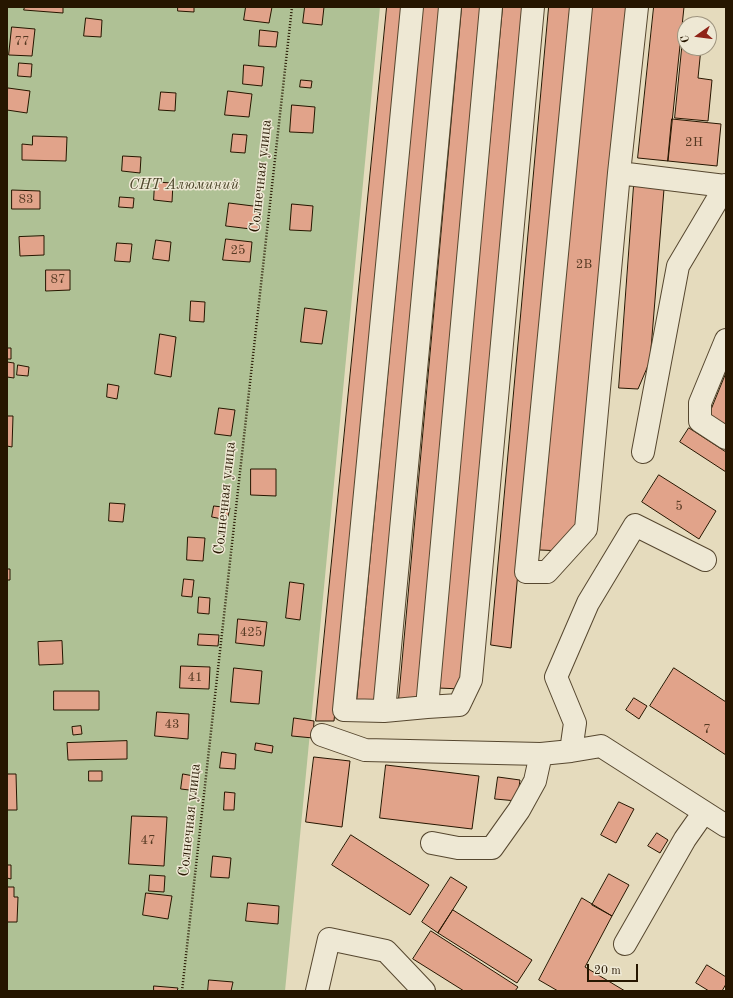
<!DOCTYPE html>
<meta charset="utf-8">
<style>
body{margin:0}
#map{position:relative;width:733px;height:998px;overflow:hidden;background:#e5dbbd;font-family:"Old Standard TT",serif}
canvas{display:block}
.frame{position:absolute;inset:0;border:8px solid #261600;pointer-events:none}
.north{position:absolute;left:677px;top:16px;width:40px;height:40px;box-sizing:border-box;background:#eee8d4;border:1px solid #9e947f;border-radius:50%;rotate:256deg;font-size:11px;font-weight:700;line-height:16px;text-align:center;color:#261600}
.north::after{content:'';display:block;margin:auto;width:14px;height:18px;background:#8f2418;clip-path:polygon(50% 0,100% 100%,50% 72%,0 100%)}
.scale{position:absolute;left:587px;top:964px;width:51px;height:18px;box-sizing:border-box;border:2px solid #261600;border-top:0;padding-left:5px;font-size:12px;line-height:14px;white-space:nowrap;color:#261600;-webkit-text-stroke:3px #eee8d4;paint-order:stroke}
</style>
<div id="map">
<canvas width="733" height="998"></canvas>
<div class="frame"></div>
<div class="north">С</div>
<div class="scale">20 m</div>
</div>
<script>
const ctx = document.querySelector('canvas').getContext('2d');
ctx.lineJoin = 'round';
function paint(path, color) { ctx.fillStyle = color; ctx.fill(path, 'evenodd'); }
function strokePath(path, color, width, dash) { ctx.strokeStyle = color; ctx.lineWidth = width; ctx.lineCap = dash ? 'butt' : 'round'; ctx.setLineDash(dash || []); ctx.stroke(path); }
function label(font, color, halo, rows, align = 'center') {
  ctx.font = font + ' "Old Standard TT",serif'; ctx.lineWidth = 3; ctx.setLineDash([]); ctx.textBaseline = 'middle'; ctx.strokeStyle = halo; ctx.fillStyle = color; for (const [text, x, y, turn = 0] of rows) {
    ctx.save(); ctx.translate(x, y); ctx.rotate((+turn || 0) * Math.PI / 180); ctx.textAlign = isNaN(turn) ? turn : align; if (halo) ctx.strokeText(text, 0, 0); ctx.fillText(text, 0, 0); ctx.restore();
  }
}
paint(new Path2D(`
 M7,7H380L285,991H7Z`), '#afc195');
const building = new Path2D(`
 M25,7H63V13L24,10Z
 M178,7H194V12L178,11Z
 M246,7H272L269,23L244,20Z
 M305,7H324L322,25L303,23Z
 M387,7H403L334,721H316Z
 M423,7H442L377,702L357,701Z
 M462,7H484L421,701L399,699Z
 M503,7H523L461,689L438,688Z
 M549,7H570L511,648L491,645Z
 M590,7H627L578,523L563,551L540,550Z
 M654,7H684L668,161L638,158Z
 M86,18L102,20L101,37L84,36Z
 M12,27L35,29L32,56L9,55Z
 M260,30L278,32L276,47L259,46Z
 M683,39H685V48H701L698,78L712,80L708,121L675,118Z
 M19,63L32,64L31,77L18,76Z
 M244,65L264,67L262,86L243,84Z
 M301,80L312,81L311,88L300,87Z
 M8,88L30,91L27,113L7,110Z
 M228,91L252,94L249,117L225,115Z
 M161,92L176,93L175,111L159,110Z
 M292,105L315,107L313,133L290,132Z
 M672,119L721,124L717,166L668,161Z
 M233,134L247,135L245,153L231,152Z
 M33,136L67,137L66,161L22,160V144L32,145Z
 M123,156L141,157L140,173L122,171Z
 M155,182L173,183L172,202L154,200Z
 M634,185L664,189L650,361L638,389L619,388Z
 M12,190L40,191V209H12Z
 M120,197L134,198L133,208L119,207Z
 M229,203L261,207L259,230L226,226Z
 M292,204L313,206L311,231L290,230Z
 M44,236V255L20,256L19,237Z
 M226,239L252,242L250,262L223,260Z
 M156,240L171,242L169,261L153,259Z
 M117,243L132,244L130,262L115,261Z
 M46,270H70V290L46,291Z
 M191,301L205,302L204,322L190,321Z
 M305,308L327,311L322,344L301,342Z
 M160,334L176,337L171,377L155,374Z
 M7,348H11V359H7Z
 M7,362L14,363V378L7,377Z
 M18,365L29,367L28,376L17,375Z
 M726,373V430L708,418Z
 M108,384L119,386L117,399L107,397Z
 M219,408L235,410L231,436L215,434Z
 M7,416H13L12,447L7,446Z
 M689,428L726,452V472L680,442Z
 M251,469H276V496L251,495Z
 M659,475L716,511L699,539L642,502Z
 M110,503L125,504L123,522L109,521Z
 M214,506L230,508L227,520L212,517Z
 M188,537L205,538L203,561L187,560Z
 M7,569H10V580H7Z
 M184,579L194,580L192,597L182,596Z
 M290,582L304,584L300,620L286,618Z
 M199,597L210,598L209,614L198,613Z
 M238,619L267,622L264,646L236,643Z
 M199,634L219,635L218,646L198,645Z
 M62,641L63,664L39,665L38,642Z
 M181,666L210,667L209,689L180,688Z
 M234,668L262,671L259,704L231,702Z
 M674,668L726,702V755L650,706Z
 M54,691H99V710H54Z
 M634,698L647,706L639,719L626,710Z
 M157,712L189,714L188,739L155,736Z
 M294,718L314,721L313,738L292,736Z
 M81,726L82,734L73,735L72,727Z
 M127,741V759L68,760L67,743Z
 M256,743L273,746L272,753L255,750Z
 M222,752L236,754L235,769L220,768Z
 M314,757L350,761L342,827L306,822Z
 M386,765L479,776L472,829L380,818Z
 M89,771H102V781H89Z
 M7,774H16L17,810H7Z
 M183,774L199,777L197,791L181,789Z
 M498,777L520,780L517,801L495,799Z
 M225,792L235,793L234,810H224Z
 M619,802L634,809L616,843L601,835Z
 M132,816L167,817L164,866L129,864Z
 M657,833L668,840L660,853L648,846Z
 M351,835L429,885L410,915L332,865Z
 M213,856L231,858L229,878L211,877Z
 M7,865H11V879L7,878Z
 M609,874L629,885L612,916L592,905Z
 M150,875L165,876L164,892L149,891Z
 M451,877L467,887L438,933L422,922Z
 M7,887H14V897H18L17,922H7Z
 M146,893L172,896L168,919L143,915Z
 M582,898L612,916L585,967L625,991H558L539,980Z
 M248,903L279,906L278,924L246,921Z
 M453,910L532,960L517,983L438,933Z
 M431,931L518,987L515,991H464L413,959Z
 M707,965L726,977V984L722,991H709L696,983Z
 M209,980L233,982L231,991H208Z
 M154,986L178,988L177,991H154Z`);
paint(building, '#e1a38a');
strokePath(building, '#261600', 1);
const minor = new Path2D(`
 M412,7L344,710L384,711L450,7
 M491,7L427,707L459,705L471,680L533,7
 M581,7L526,572H547L586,529L619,173L637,7
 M619,173L725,186
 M726,340L700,403V421L726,438
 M643,452L678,266L726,185
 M384,711L427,707
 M322,735L365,750L541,754L571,751L575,723L556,677L588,603L635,525L705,560
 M571,751L601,746L726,826
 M432,843L458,848H492L519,810L535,781L541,754
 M625,944L685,839L704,812
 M317,991L329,939L386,951L424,991`);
strokePath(minor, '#56472f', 24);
strokePath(new Path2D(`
 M182,991L292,7`), '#261600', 2.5, [1, 2]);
strokePath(minor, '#eee8d4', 22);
label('13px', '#553922', null, [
 ["77",22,42],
 ["2Н",694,143],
 ["83",26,200],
 ["25",238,251],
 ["2В",584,265],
 ["87",58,280],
 ["5",679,507],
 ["425",251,633],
 ["41",195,678],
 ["43",172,725],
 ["7",707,730],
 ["47",148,841]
]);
label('15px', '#261600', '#eee8d4', [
 ["Солнечная улица",261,176,-84],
 ["Солнечная улица",225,498,-84],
 ["Солнечная улица",190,820,-84]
]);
label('italic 15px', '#4f492d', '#eee8d4', [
 ["СНТ Алюминий",184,185]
]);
</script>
